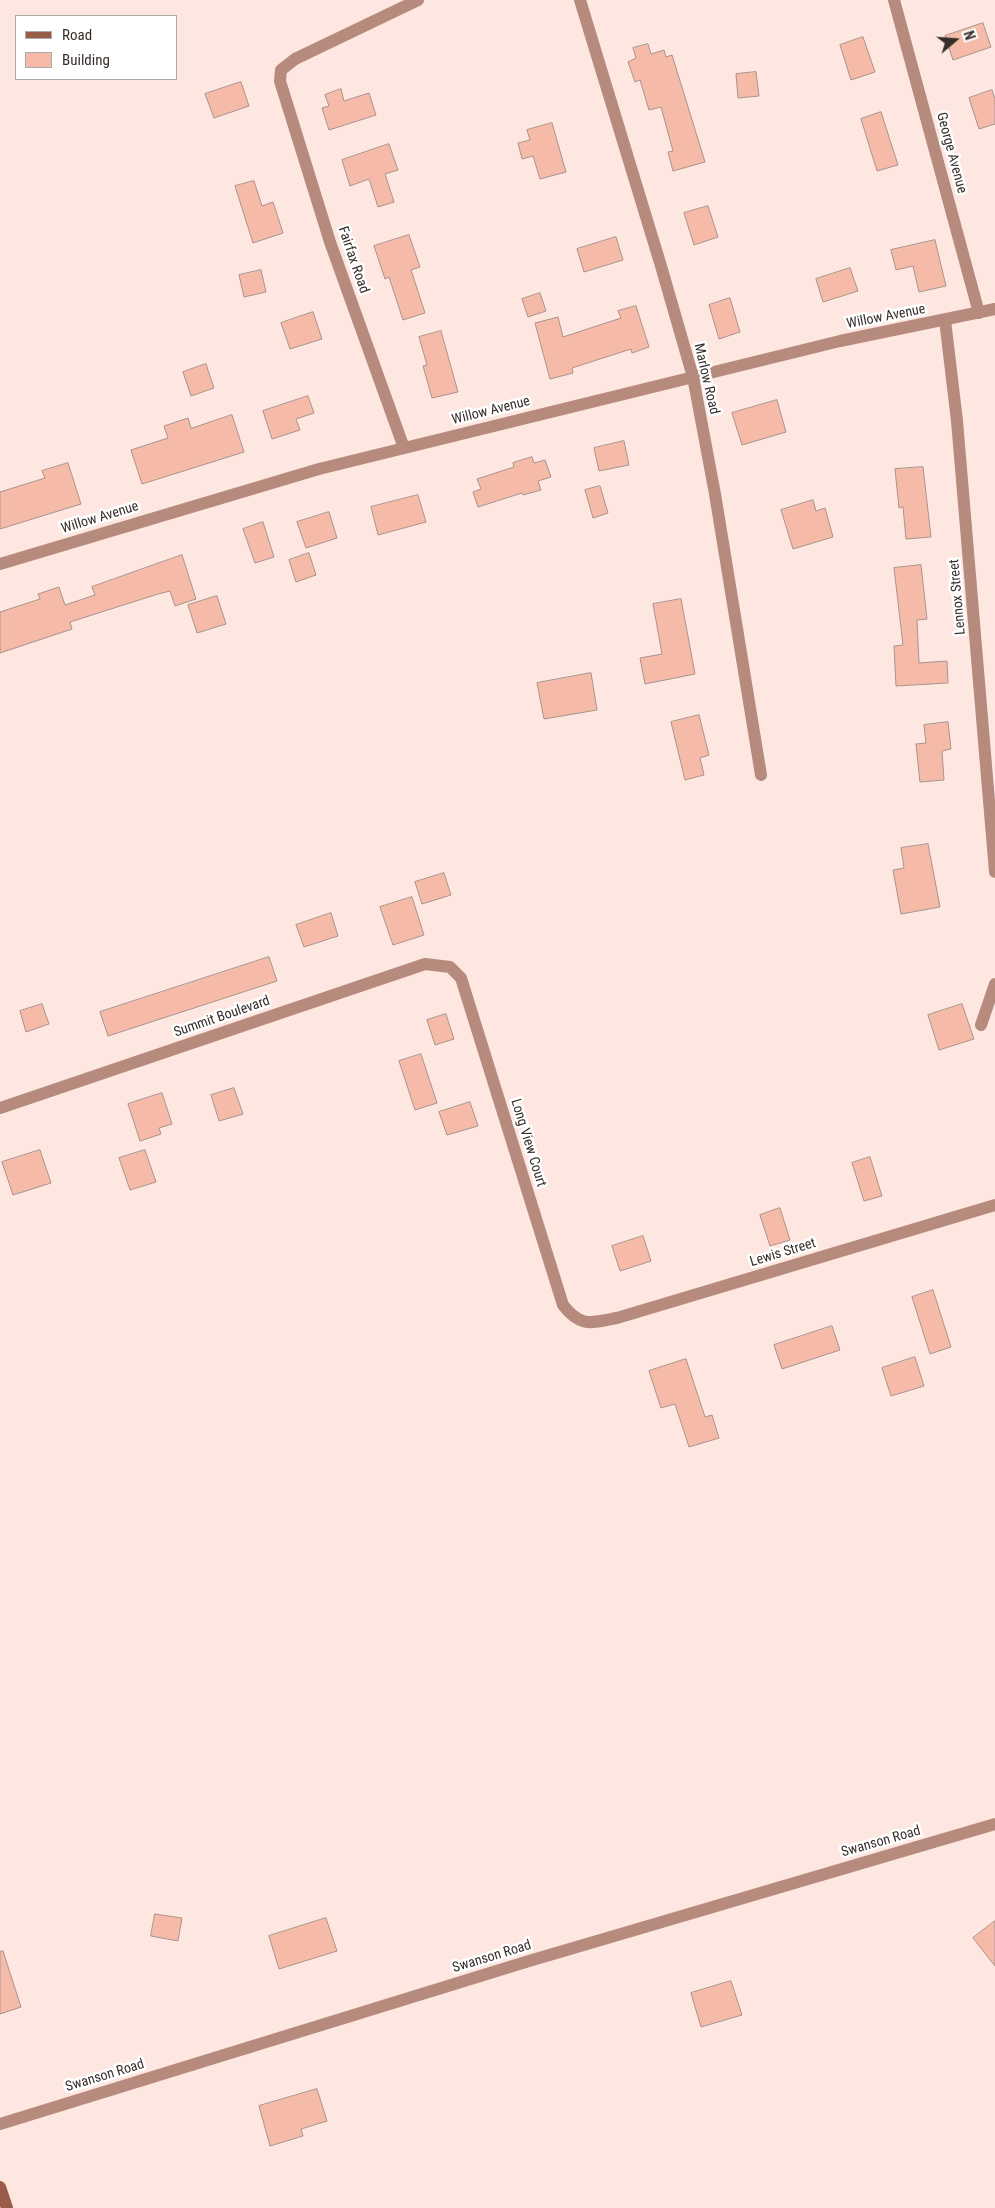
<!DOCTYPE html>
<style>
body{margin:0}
#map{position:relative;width:995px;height:2208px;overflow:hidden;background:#fde7e0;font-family:"Roboto Condensed",sans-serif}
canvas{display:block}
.legend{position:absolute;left:15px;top:15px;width:162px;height:65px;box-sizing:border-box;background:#fff;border:1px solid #afabaa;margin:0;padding:6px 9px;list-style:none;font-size:15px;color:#362e2b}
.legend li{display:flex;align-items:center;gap:10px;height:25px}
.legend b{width:25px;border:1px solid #afabaa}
.north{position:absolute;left:930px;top:15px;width:50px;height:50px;-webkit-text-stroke:4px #fff;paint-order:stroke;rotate:72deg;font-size:14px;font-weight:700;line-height:20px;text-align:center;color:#362e2b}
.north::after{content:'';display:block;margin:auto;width:18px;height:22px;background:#362e2b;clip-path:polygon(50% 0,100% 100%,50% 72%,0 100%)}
</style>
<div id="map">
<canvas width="995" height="2208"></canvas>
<ul class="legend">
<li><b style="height:6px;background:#985c49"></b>Road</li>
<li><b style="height:14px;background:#f6bba8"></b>Building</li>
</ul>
<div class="north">N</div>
</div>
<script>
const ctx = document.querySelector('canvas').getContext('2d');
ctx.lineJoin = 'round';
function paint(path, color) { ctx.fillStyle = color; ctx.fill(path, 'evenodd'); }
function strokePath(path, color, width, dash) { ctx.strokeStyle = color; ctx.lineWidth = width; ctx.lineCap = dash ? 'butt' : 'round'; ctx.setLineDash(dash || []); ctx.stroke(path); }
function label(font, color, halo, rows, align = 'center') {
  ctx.font = font + ' "Roboto Condensed",sans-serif'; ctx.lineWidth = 5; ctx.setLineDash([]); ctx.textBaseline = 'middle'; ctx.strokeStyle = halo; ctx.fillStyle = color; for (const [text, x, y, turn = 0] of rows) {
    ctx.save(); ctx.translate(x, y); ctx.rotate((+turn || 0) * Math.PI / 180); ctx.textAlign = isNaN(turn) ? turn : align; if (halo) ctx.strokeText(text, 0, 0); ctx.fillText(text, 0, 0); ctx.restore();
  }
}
const building = new Path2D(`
 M983,23L991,47L953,60L945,36Z
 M863,37L875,72L851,80L840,45Z
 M648,44L651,54L664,50L666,57L672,55L705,162L673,171L668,152L673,151L661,107L649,110L640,80L635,82L628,62L636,58L633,48Z
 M756,72L759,96L738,98L736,74Z
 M241,82L249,106L214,118L205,94Z
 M341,89L344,101L369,93L376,115L329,130L322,108L329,106L325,95Z
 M992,90L995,99V124L979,129L969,98Z
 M881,112L898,165L877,171L861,119Z
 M552,123L566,172L540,179L533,156L522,159L518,143L530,140L527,130Z
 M389,144L398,170L385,174L394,202L378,207L369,179L350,186L342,160Z
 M254,181L262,206L273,202L283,233L253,243L235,186Z
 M708,206L718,237L694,245L684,213Z
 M409,235L420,267L411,270L425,313L403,320L389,277L385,279L374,246Z
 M616,237L623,260L584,272L577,249Z
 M935,240L946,286L919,292L913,266L896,270L891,250Z
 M850,268L858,291L823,302L816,279Z
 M261,270L266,292L244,297L239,275Z
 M540,293L546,311L528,317L522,299Z
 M730,298L740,332L719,339L709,305Z
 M636,306L649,347L632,353L631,349L572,368L573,373L550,379L535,323L558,317L563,337L621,318L618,311Z
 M313,312L322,339L290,349L281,323Z
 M441,331L458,392L432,398L423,366L427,365L419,337Z
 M206,364L214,388L191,396L183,372Z
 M308,396L314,413L296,419L300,430L272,439L263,411Z
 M777,400L786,432L742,445L732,413Z
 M232,415L244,452L142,484L131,450L168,438L164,426L188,418L191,428Z
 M624,441L629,465L599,471L594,448Z
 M532,457L534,463L545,460L551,477L538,481L541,490L523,495L522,493L478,507L473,492L481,489L477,479L514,467L513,463Z
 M68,463L81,504L0,529V492L45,478L42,471Z
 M923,467L931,537L906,539L903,507L899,508L895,469Z
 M600,486L608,513L593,518L585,490Z
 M418,495L426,522L378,535L371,507Z
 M813,500L816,511L825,508L833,537L793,549L781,510Z
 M329,512L337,538L306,548L297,522Z
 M263,522L274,557L255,563L243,529Z
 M309,553L316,575L296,582L289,560Z
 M182,555L196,599L175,606L170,591L158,594L70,622L72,629L0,653V612L40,599L38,594L59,587L65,605L95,595L92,587Z
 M921,565L927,619L917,620L919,663L947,661L948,683L896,686L894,646L903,645L894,568Z
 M217,596L226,624L197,633L188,605Z
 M681,599L695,674L645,684L640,658L662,654L653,604Z
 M591,673L597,710L544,719L537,683Z
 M699,715L709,755L700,758L704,775L685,780L671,722Z
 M948,722L951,749L942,751L944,780L920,782L916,744L926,743L924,725Z
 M928,844L940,907L901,914L893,870L904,868L901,848Z
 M444,873L451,895L422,904L415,882Z
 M412,897L424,935L393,945L380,907Z
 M331,913L338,936L304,947L296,925Z
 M269,957L277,981L108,1036L100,1012Z
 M42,1004L49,1024L26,1032L20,1011Z
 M962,1004L974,1039L939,1050L928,1015Z
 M446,1014L454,1039L435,1045L427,1020Z
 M421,1054L437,1103L415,1110L399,1061Z
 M234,1088L243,1114L219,1121L211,1095Z
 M162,1093L172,1124L159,1128L161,1134L140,1141L128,1104Z
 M470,1102L478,1126L447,1135L439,1112Z
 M40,1150L51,1183L13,1195L2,1162Z
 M145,1150L156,1182L130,1190L119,1158Z
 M870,1157L882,1196L864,1201L852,1163Z
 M780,1208L790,1240L770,1246L760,1215Z
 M643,1236L651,1261L620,1271L612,1246Z
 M933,1290L951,1347L930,1354L912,1297Z
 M832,1326L840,1350L782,1369L774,1345Z
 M915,1357L924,1386L891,1396L882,1368Z
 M686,1359L705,1417L712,1415L719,1438L689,1447L675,1404L661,1408L649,1371Z
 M155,1914L182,1918L178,1941L151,1936Z
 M326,1918L337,1951L279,1969L269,1936Z
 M995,1921V1966L973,1938Z
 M3,1951L21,2007L0,2014V1952Z
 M731,1981L742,2015L701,2027L691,1993Z
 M317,2089L327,2121L301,2129L303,2136L270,2146L259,2106Z`);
paint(building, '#f6bba8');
strokePath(building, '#a8938d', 1);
strokePath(new Path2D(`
 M580,0L661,266L693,377L715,494L761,775
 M894,0L979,313
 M945,320L957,421L995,872
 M404,448L330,242L280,81L281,70L295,59L418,0
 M0,564L319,469L840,341L995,309
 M981,1025L995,984
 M0,1108L425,964L450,967L461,978L563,1305C581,1328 591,1323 617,1318L995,1205
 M0,2124L529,1961L995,1824`), '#b68b7e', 12);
strokePath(new Path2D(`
 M0,2187L7,2208`), '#985c49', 12);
label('14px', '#362e2b', '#fff', [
 ["George Avenue",951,153,75],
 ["Fairfax Road",353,260,71],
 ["Willow Avenue",886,317,-11],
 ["Marlow Road",706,379,77],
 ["Willow Avenue",491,411,-14],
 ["Willow Avenue",100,518,-17],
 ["Lennox Street",958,597,-95],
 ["Summit Boulevard",222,1017,-19],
 ["Long View Court",528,1143,73],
 ["Lewis Street",783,1253,-17],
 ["Swanson Road",881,1842,-16],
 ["Swanson Road",492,1957,-17],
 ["Swanson Road",105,2076,-17]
]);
</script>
